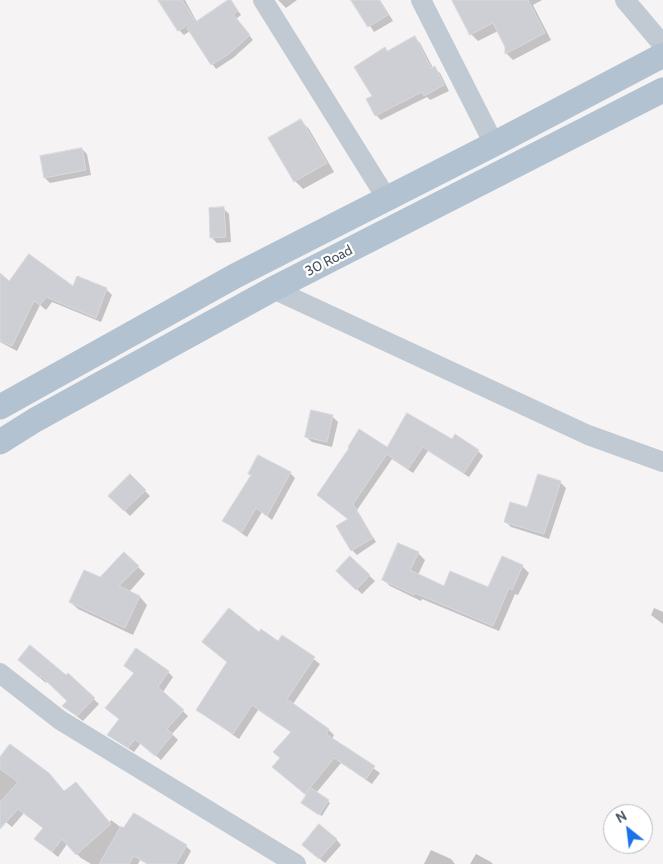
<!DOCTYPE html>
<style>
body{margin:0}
#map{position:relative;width:663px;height:864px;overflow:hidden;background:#f5f3f3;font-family:Cabin,sans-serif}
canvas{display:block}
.north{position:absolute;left:603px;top:804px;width:50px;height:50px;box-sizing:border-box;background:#fff;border:1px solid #b7bbc0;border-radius:50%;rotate:331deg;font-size:14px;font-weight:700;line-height:20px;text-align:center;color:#4a5661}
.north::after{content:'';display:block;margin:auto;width:18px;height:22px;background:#1a73e8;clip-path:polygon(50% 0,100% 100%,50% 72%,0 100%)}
</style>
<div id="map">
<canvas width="663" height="864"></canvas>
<div class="north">N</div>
</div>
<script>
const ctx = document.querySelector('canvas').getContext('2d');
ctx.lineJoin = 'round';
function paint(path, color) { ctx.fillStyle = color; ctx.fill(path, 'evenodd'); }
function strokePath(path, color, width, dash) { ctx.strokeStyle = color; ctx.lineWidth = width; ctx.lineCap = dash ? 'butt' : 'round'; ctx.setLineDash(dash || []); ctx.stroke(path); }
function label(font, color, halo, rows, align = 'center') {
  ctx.font = font + ' Cabin,sans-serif'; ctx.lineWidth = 4.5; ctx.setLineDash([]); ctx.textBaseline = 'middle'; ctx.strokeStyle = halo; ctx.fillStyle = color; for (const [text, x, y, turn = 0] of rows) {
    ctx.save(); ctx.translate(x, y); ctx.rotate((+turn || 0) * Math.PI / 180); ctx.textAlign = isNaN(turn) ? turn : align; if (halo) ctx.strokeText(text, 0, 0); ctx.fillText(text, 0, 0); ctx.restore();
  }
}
paint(new Path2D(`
 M159,0H185L197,22L233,4L241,15L236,19L253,40L233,58L216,69L190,31L184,35L179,30Z
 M278,0H297L286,8Z
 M359,0H380L393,21L374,32L355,3Z
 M454,0H542L533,5L551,40L513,60L506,53V46L498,31L478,41L471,34Z
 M415,38L420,43L433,68L440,73L449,91L430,100L427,97L381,120L376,115L374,96L388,52Z
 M301,121L309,129L334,172L303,189L295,181Z
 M82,149L87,154L91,175L50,183L45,178Z
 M224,209L229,214L231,242L217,243L212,238Z
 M29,256L73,288L77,278L107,290L112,295L101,322L52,302L46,310L40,305L17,351L0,342V326Z
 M333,417L338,422L332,447L312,442L306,437Z
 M452,441L478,451L483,456L469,477L428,451L413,473L392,459L357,510L376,542L357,555L352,550L349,520L318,495L388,449Z
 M290,473L295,478L272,520L262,512L247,537L224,521Z
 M130,476L150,496L130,516L110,496Z
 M560,482L566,488L549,539L511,527L505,521L528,509Z
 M418,553L425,560L418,575L445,588H489L522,566L529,573L518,595L515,594L499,631L422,599L421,601L390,586L383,579Z
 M350,558L375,581L362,594L338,571Z
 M138,567L145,574L129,592L140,597L147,605L133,635L78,609L70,602L100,579Z
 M654,608L663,612V624L651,615Z
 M259,634L278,642L283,636L320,664L293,704L329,730L334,735L332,739L380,773L372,784L341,763L316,793L330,803L322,816L305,805L307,796L280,773L282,758L292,733L258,710L239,739L197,710L228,663L203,642Z
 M25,665L66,676L68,675L99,704L83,721L63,706L69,701L47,681L46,683Z
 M126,666L168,672L173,677L163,692L188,716L172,734L178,740L161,760L141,743L134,752L108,735L120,720L135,674Z
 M0,759L64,793L109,823L111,820L123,829L186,846L191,851L184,864H147L140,860L138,864H91L81,858L67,844L58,857L36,839L44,829L24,813L12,827L0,817Z
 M336,839L341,845L325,863L309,850Z
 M431,850L451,859L455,864H424Z
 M476,854L491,862L493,864H470Z`), '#0003');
const building = new Path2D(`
 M158,0H182L195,20L178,31Z
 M228,0H231L238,11L233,14L250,35L229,54L211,65L187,28Z
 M351,0H379L388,15L368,27Z
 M452,0H528L545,33L505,54V47L493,23L470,35Z
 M415,36L431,68L435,66L444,85L424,96L422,92L375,116L366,99L372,96L354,67L385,47L387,51Z
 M301,119L327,163L294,182L268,138Z
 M82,148L86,170L44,178L40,156Z
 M224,207L226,237L210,238L209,208Z
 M29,254L73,286L77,276L107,288L96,318L46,297L40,305L34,301L12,346L0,341V273L9,281Z
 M311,410L333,415L327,442L305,437Z
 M407,413L452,439L455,434L479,450L464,473L423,447L408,469L387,454L353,504L373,538L351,551L336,526L348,519L317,495L349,448L348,447L359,429L387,447Z
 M258,455L291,472L267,516L256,508L242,532L222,521L251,475L248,474Z
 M130,474L146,490L124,511L108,496Z
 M538,474L561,481L544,534L504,522L510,502L527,507Z
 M398,543L419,552L410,570L444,586L450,571L488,587L502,556L523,565L512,590L509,588L493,626L415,593L414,595L382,580Z
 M124,552L139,566L119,586L140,596L125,628L69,602L84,570L100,577Z
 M350,556L370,575L356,590L336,571Z
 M229,608L259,632L261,629L278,641L282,635L315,657L287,699L329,729L326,734L375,766L366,779L334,758L305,794L272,767L280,758L273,752L291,732L252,705L233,734L196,710L227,662L202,642Z
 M30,645L66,675L68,673L95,698L77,716L62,706L67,701L41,676L40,678L18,660Z
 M136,648L169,671L158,687L184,710L167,729L173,734L155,756L135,739L128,748L107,735L119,719L105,708L134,673L124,666Z
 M10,744L49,773L64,791L76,782L111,824L76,855L62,839L52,852L34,839L43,828L18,809L0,829V802L18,782L0,769V757Z
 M311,788L329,800L319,815L301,803Z
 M134,813L187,845L176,864H149L134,856L129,864H99L121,826L123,828Z
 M319,824L337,839L319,859L302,845Z`);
paint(building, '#cdcfd5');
strokePath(building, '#d7d9de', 1);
strokePath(new Path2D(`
 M263,0L387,199
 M421,0L494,144
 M625,0L663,45
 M273,289L588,435L663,462
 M0,673L60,720L296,864`), '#c1cad2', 20);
strokePath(new Path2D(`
 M0,407L235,276L494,144L663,55
 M0,442L35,420L273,289L663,90`), '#b3c2d1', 25);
label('14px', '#4a5661', '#fff', [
 ["30 Road",329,261,-27]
]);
</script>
